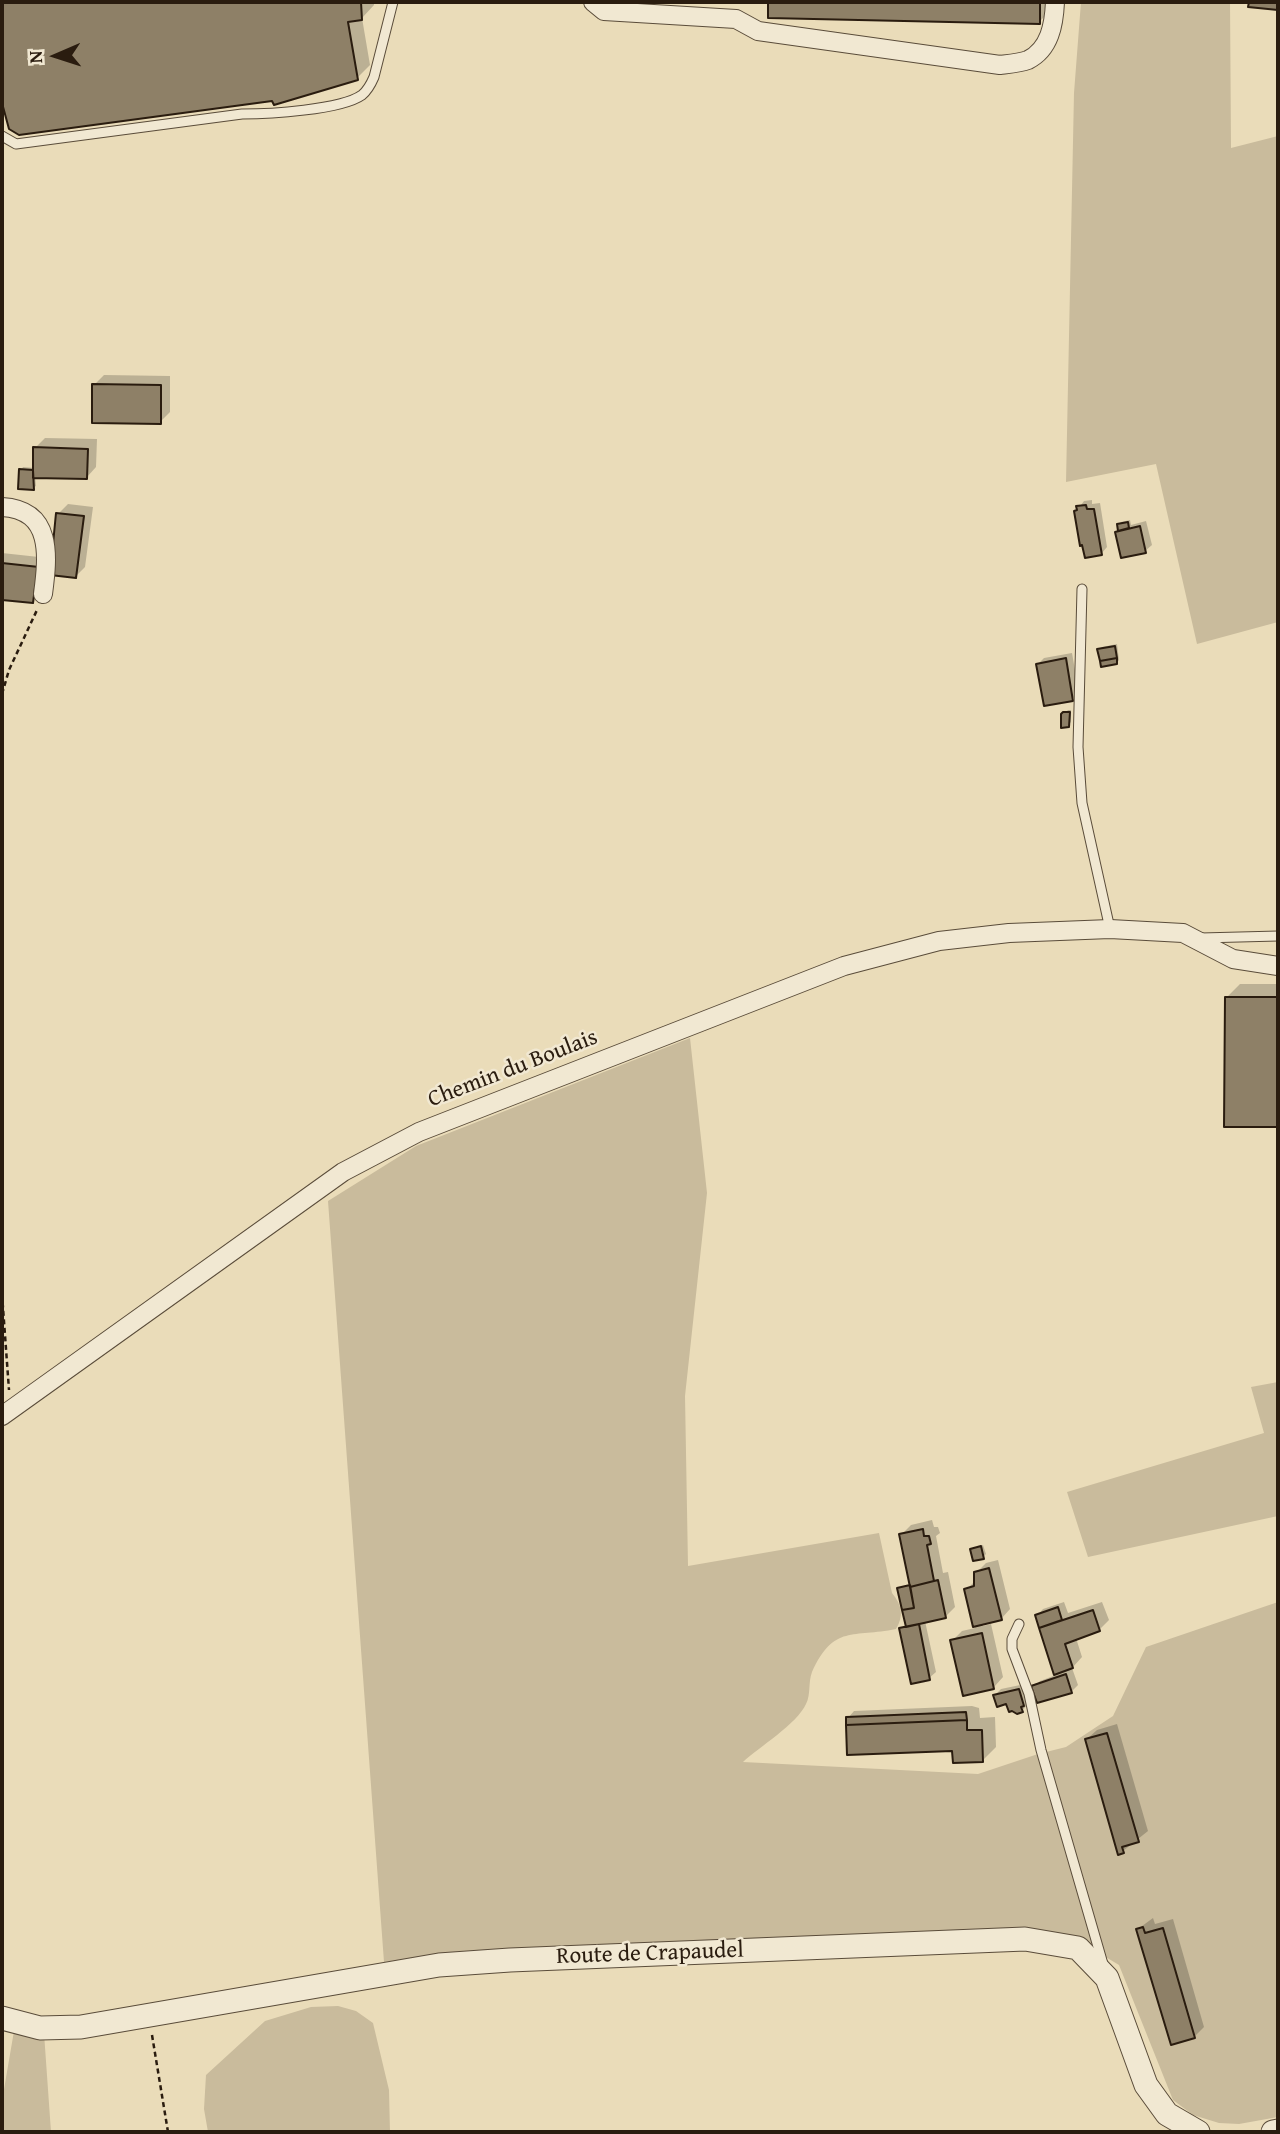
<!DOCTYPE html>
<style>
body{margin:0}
#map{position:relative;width:1280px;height:2134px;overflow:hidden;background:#eadcb9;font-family:"Gentium Book Plus",serif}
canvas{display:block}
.frame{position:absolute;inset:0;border:4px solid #2a1c0f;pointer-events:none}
.north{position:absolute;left:21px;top:21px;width:70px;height:70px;-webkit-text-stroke:5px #f1e8d2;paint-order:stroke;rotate:267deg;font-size:19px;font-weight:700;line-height:28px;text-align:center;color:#2a1c0f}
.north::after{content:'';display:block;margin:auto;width:24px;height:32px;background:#2a1c0f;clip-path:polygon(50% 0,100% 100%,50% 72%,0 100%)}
</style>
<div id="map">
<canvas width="1280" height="2134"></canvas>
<div class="frame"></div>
<div class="north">N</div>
</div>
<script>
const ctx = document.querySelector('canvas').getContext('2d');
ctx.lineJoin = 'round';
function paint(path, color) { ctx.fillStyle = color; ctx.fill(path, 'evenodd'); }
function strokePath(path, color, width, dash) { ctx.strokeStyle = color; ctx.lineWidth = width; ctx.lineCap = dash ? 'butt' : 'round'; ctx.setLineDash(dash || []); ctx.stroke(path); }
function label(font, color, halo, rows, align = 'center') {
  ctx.font = font + ' "Gentium Book Plus",serif'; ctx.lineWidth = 5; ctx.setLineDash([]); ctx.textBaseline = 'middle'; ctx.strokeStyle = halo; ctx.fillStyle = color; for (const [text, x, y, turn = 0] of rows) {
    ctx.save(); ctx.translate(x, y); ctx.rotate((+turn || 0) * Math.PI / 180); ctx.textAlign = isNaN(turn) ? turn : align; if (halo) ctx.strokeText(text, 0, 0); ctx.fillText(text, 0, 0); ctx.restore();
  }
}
paint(new Path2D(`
 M1081,2H1230L1231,148L1278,136V622L1197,644L1156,464L1066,482L1074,93Z
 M690,1038L707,1193L685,1396L688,1566L879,1533L892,1593C902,1605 904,1616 896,1629C853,1638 834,1624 812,1672C808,1682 811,1695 806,1704C797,1724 759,1747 743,1762L978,1774L1038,1754L1066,1747L1113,1716L1146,1647L1278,1602V2117L1239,2124L1219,2123L1193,2115L1173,2100L1119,1965L1074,1938L745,1942L462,1951L384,1962L328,1201L416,1146Z
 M1278,1382V1516L1088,1557L1067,1492L1264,1433L1251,1387Z
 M338,2006L356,2011L373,2023L389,2090L390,2132H208L204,2109L206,2075L265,2021L311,2007Z
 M14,2031L44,2033L51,2132H4L2,2101Z`), '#c9bb9c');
paint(new Path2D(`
 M2,2H374V5L362,18L370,65L357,78L273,100L10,128L2,96Z
 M770,2H1053L1052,9L1039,22L770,17Z
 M104,375L170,376V412L160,422L94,385Z
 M45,438L97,439L96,467L87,477L35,476L36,486L33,488L21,470L23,467L35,468V448Z
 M1092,500V504L1100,503L1107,547L1101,554L1078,509L1084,501Z
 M68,504L93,507L85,567L75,577L58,514Z
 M1130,520L1131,525L1146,521L1152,545L1145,551L1117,533L1121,522Z
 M2,553L48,558L42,591L32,601L2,598Z
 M1117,644L1119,660L1117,663L1099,649L1102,647Z
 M1072,653L1079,693L1072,699L1038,664L1044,658Z
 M1068,710H1071V722L1068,725L1063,715Z
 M1240,984H1278L1277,1126L1227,997Z
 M932,1520L934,1527H938L940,1533L936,1536L943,1573L948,1572L955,1607L945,1617L925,1621L936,1672L929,1678L901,1629L907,1623L899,1589L911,1584L901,1535L911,1525Z
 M983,1545L986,1554L983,1557L972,1549Z
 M998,1560L1010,1609L1001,1619L982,1623L983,1626L991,1624L1003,1677L994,1687L952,1641L962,1631L975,1628L966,1590L976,1580V1573L986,1563Z
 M1064,1602L1068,1613L1102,1602L1109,1620L1099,1630L1076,1638L1082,1657L1072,1668L1078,1685L1071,1692L1033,1687L1040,1681L1056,1675L1037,1616L1043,1609Z
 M1025,1684L1028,1704L1022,1711L995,1695L1001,1689Z
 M972,1706L979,1708L980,1718L995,1717L996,1747L983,1760L848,1718L854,1711Z
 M1117,1724L1148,1831L1123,1851L1087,1739L1097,1730Z
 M1153,1918L1155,1924L1173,1919L1204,2027L1194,2037L1138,1929Z`), '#0003');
const building = new Path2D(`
 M2,2H361L362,20L348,22L358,80L274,105L272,101L19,135L9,129L2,103Z
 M768,2H1040V24L768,18Z
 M1249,2H1278V10L1248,7Z
 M92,384L161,385V424L92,423Z
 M33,447L88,449L87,479L33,478Z
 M19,469L33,470L34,490L18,489Z
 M1086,505L1087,509H1094L1102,555L1085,558L1082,545L1080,546L1074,511L1077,510L1076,506Z
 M56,513L84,516L76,578L50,575Z
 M1128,522L1129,528L1118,531L1117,524Z
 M1140,526L1146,553L1121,558L1115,532Z
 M2,563L39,567L37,588H35L33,603L2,600Z
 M1115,646L1117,658L1100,661L1097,649Z
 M1066,658L1073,701L1044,706L1036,664Z
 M1117,658V664L1101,667L1100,661Z
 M1063,712H1070L1069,727L1061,728V714Z
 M1278,984L1277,1127H1224L1225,997H1278Z
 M923,1529L924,1536H929L931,1544L927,1545L934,1581L910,1587L899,1534Z
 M981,1546L984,1559L973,1561L970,1549Z
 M989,1568L1002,1620L973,1627L964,1589L974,1586V1572Z
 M938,1580L946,1618L906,1627L902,1610L914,1608L910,1587Z
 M910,1585L914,1608L902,1610L897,1588Z
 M1058,1607L1062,1620L1039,1628L1035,1615Z
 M1093,1610L1100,1631L1065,1644L1073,1668L1054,1675L1039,1628Z
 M919,1624L930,1680L911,1684L899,1628Z
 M982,1633L994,1689L963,1696L950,1640Z
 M1066,1674L1072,1693L1037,1703L1031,1686Z
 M1019,1689L1024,1706L1021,1707L1023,1712L1017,1714L1012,1711L1009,1712L1006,1704L997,1707L993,1695Z
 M966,1712L967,1720L846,1725V1717Z
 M967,1720V1730H982L983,1762L953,1763L952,1751L847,1755L846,1725Z
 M1107,1733L1139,1842L1122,1847L1124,1853L1118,1855L1085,1739Z
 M1143,1927L1145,1933L1163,1928L1195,2038L1171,2045L1136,1929Z`);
paint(building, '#8e8067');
strokePath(building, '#2a1c0f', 2);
const service = new Path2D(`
 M2,136L16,144L242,114C268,114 341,110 362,95C368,90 371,84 374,77L393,2
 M1082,589L1078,747L1082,803L1110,929
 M1201,938L1278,936
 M1019,1624L1012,1639V1649L1029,1694L1041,1750L1103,1964`);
const minor = new Path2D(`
 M593,2L604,11L736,19L758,31L1000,65C1008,64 1020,63 1028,60C1050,49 1054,24 1055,2
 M2,507C53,510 48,556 43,594
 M2,1416L343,1172L419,1132L844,966L939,941L1009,933L1110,929L1183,933L1233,959L1278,966`);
const tertiary = new Path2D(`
 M2,2018L40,2028L81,2027L439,1965L510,1960L1025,1939L1078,1948L1107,1978L1146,2085L1167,2114L1198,2132
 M1273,2132L1278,2131`);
strokePath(service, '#5a4c3a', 11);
strokePath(minor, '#5a4c3a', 20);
strokePath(tertiary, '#5a4c3a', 25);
strokePath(new Path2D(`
 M2,694L9,670L37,610
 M2,1294L9,1390
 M152,2035L168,2132`), '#2a1c0f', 2.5, [5, 3.5]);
strokePath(service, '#f1e8d2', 9);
strokePath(minor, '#f1e8d2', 18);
strokePath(tertiary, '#f1e8d2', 23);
label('23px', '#2a1c0f', '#f1e8d2', [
 ["Chemin du Boulais",513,1069,-21],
 ["Route de Crapaudel",650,1954,-2]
]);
</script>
